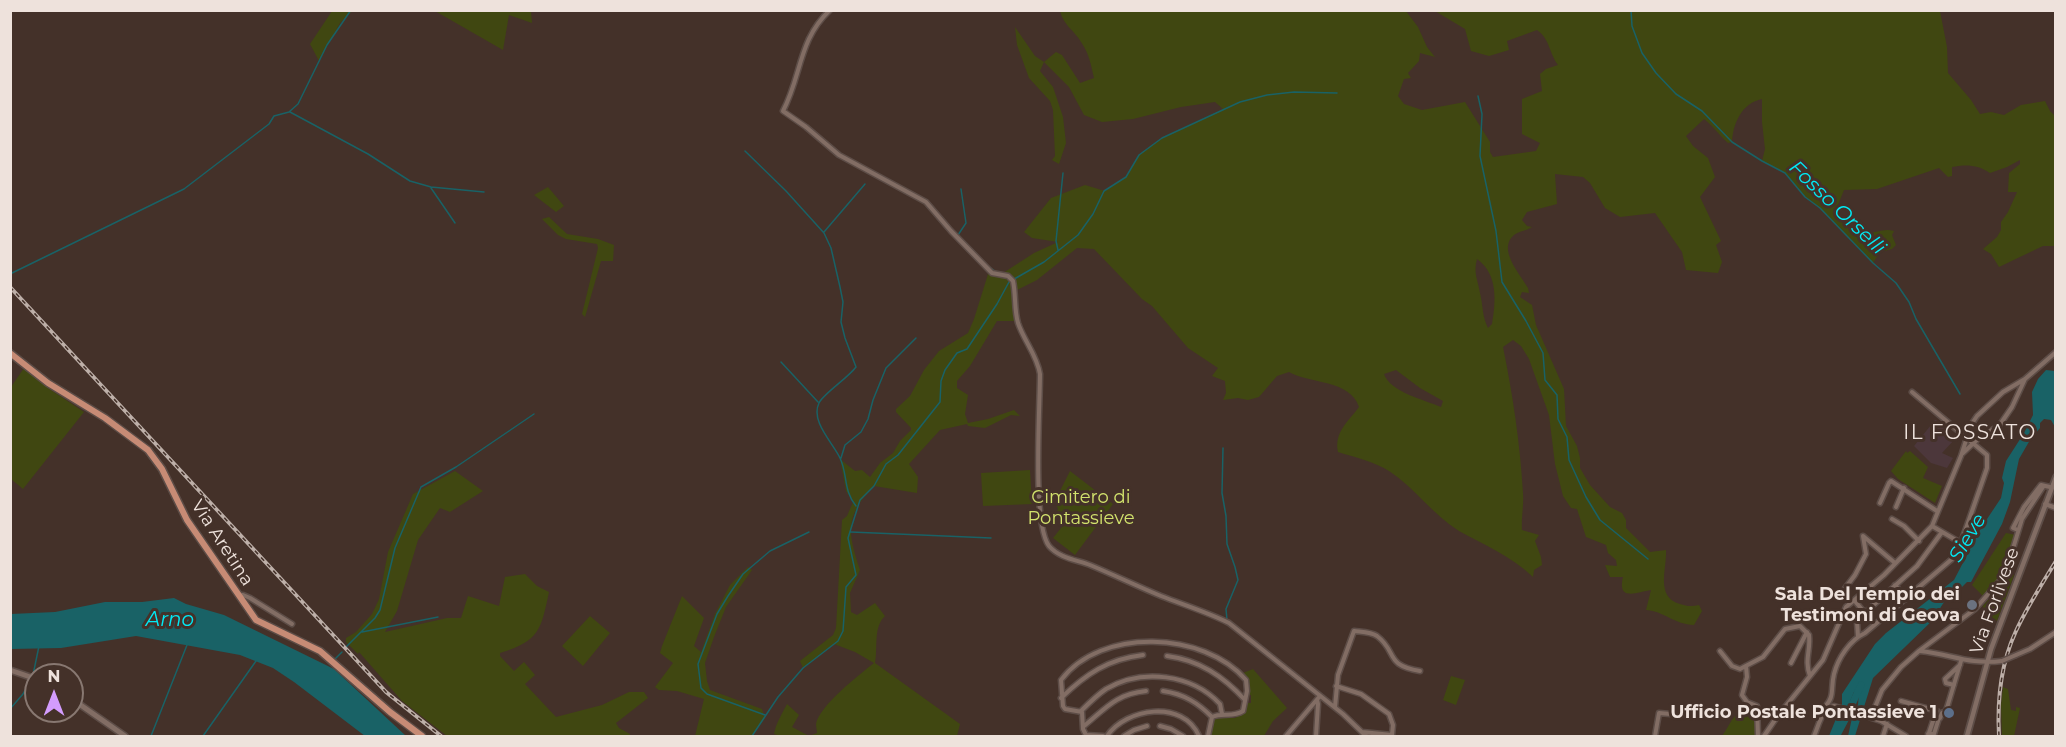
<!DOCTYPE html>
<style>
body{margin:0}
#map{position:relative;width:2066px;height:747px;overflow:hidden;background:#443129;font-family:Montserrat,sans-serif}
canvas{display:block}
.frame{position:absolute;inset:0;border:12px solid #eee2dc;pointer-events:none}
.north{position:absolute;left:24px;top:663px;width:60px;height:60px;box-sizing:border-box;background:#443129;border:2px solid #887871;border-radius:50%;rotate:0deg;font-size:16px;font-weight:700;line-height:24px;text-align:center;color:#eee2dc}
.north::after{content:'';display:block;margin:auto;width:21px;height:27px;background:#d39cfd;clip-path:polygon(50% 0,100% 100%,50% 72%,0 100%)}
</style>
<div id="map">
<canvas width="2066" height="747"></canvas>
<div class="frame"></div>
<div class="north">N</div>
</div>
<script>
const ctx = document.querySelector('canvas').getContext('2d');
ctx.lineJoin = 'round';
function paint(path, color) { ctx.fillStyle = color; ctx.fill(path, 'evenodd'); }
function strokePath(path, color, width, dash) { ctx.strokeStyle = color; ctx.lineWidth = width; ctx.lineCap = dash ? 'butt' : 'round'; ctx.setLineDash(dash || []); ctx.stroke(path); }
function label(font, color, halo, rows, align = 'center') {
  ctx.font = font + ' Montserrat,sans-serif'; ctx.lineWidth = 6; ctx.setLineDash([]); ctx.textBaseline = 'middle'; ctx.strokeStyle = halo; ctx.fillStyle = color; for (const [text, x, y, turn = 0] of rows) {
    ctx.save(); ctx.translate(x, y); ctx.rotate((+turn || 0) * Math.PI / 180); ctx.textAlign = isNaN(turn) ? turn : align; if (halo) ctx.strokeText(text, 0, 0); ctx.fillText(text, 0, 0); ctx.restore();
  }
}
paint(new Path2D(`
 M1935,420L1943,423L1955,439L1942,453L1953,458L1947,468L1931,463L1914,446Z`), '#4c373b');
paint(new Path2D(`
 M332,11H352L340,23L319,61L310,44Z
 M435,11H531L532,23L509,15L503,50Z
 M1060,11H1406L1418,27L1427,47L1435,57L1420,53L1419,61L1408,73L1411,78L1404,79L1398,96L1404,104L1422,110L1465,102L1490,142V152L1493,157L1536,151L1540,143L1522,134V99L1542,91L1540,74L1546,69L1558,65C1549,53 1550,39 1537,30L1507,41L1509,50L1489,56L1471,51L1465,29L1435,11H1940L1947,47L1948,73L1971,100L1980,114L1991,112L2004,115L2021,105L2045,101L2050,111L2055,116V246H2043L1999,267L1991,254L1983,249L1997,237L2001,230V222L2008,212L2017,192H2008L2009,173L2020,164V160L2007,167L1990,173C1979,165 1966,164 1952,167V176L1948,177L1939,168L1877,189L1844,190L1834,215C1843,222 1857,233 1869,233C1878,232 1885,228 1894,231L1892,235L1896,245L1892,249L1880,252L1873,263L1820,208L1805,197L1785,173L1762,161L1765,149L1762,122V99C1742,103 1733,123 1732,142L1728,143C1719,135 1714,127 1704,119L1686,136L1693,146L1708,158L1715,177L1700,197L1721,241L1716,245L1722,262L1718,273L1686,270L1682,252L1655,213L1620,217L1605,208L1590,183L1583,177L1555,174L1557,204L1527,212L1522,220L1527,226L1532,227C1526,231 1519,231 1514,235C1497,249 1520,274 1528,288L1529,293L1522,292L1520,297L1532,305L1536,325L1564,389L1566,426L1577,446L1580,458V468L1590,485L1610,507L1622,513L1626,520V528L1650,552L1666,550C1667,569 1655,597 1680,604C1686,606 1692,607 1699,605L1702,611L1694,625C1676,625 1661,610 1646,610L1651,590C1637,592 1617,602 1623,577H1610L1605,565L1617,566L1616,560L1608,553L1606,545L1586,537L1577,509L1571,508L1563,496L1555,464L1549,415L1529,359L1521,346L1513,340L1503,347C1513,396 1520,443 1523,493C1524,505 1521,518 1522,530L1539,535L1535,541L1541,557L1542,565L1534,570L1533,577C1511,556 1485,545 1459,531C1433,515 1415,488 1389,471C1375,462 1354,457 1338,452C1334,432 1348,422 1359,407C1350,379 1309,384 1289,372L1277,376L1259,397L1248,400L1238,398L1223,400L1226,393L1225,381L1212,376L1218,368L1188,348L1152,306L1142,299L1094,249L1077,248L1037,280L1015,291L1017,321H997L970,366L957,381V388L968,395L965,414L968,423L988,419L1014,410L1020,416L1011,415L985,428L968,426L967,424L940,430L909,464L918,477L917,493L874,486C844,516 848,533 860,570L850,593L851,612L857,615L875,603L885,616C873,627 878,648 875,663L960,724L957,736H780L774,734C776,723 782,714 787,704L799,715L792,727L809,736L817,733C817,730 816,727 816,724C819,706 860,674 874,663L855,652L834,644L803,668L800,661L833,635L836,628L842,520L847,516L853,502L846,491L840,459L855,471L862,470L870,477L880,463L893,453L900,441L911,430V428L896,412V409L910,396L924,370L939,351L968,333L974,319L989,271L1000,275L1034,253L1058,242L1032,238L1024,232L1051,198L1085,185L1105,191L1126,177L1139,155L1162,138L1223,109L1215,102L1181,107L1133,119L1102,122L1084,115L1069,87L1044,62L1040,71L1053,87L1063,117L1066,143L1059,164L1052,160L1055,156L1053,110L1050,101L1029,78L1017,45L1015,27L1035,56L1044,62L1056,52L1062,55L1080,83L1094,78C1091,65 1089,53 1081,42C1074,30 1064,26 1060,11ZM1477,259C1498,274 1496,301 1492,324L1488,328C1482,316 1483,305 1480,293C1478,280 1473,273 1477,259ZM1396,370L1420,388L1443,401L1441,407C1425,400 1390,392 1384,374Z
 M548,187L564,206L556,212L534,195Z
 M549,217L567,234L598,239L614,245L613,261H601L585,317L582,314L598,248L597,244L566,239L558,235L542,219Z
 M24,368L48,388L84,412L23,489L11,479V387Z
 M1906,451L1907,453L1910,451L1928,467L1923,478L1942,486L1935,503L1898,479L1891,471Z
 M1030,470L1032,504L983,506L981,473Z
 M455,471L483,491L450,512L440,508L418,540L397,611L385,632L447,618H461L468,596L499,606L505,577L525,574L537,586L549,592C541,629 540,641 500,653V656L514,671L524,662L535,675L525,684L556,717L602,705L629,692H644L648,698L616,723L619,728L630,734L629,736H447L402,701L359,652L358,654L346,642V638L356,632L372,614L379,599L388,552L413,494Z
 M1070,471L1113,504L1075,555L1053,538L1065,523L1055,515L1058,509L1055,501Z
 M2006,533L2016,535L2004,575L1984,597L1972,585Z
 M748,567L752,570L726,607L714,637L705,663L707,681L710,690L762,709L765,718L752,736H695L704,699L677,691L659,690L655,687L673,663L660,653L662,646L682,596L704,618L694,646L701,652L715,614L730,585Z
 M2011,574L2014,575L1997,621L1982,610L1983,606Z
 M590,616L610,633L583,666L562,646Z
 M1253,669L1287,708L1273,721L1264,736H1210L1215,718H1235L1245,712L1248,703H1251V695H1248V680L1243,673Z
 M1451,676L1465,680L1456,705L1443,700Z
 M2003,687L2008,689L2011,710L2016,711V707L2020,708L2014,736H2002L2001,705Z
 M1750,708L1756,709L1757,736H1722C1731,724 1733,711 1750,708Z`), '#404711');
paint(new Path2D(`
 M2046,370L2055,371V427L2051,420L2044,419L2040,423V428L2030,440L2019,459L2010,502L2002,524L1971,582H1967C1955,595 1943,597 1937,616L1873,678L1855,736H1848L1852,718L1856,714L1854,709L1858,705L1859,691L1854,692L1848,706H1853L1854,708L1849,711L1850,718L1841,735L1829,736L1842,704V694L1875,644L1886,633L1954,580L1981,528L2001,498L2004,483L2002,478L2006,461L2024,433L2033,415L2032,392L2038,379Z
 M174,598L186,604L224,615L334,669L406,736H365L294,682L273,668L240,655L136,636L61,648L11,649V614L55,612L105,602H142Z`), '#196266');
strokePath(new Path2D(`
 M1631,10L1632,26L1642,53L1656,73L1676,94L1702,111L1732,142L1762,161L1785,173L1805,197L1820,208L1873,263L1896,283L1909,302L1916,319L1960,394
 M1478,96L1482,114L1480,156L1496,231L1502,282L1526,321L1543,353L1545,380L1557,395L1558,419L1567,437L1569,460L1586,497L1600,520L1648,559
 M290,112L368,154L410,181L431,187L484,192
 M745,151L786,191L824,233L831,248L840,287L843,302L841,322L845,338L856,367C848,378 823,394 819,403C810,421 833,443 840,458C848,475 843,490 856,506
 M431,188L455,223
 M961,189L966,223L958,235L980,258
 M824,232L865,184
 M1058,250L1056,241L1063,173
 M988,266L996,272
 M10,274L184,189L269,124L274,116L289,112L298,104L327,45L351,10
 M781,362L818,402
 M1223,448L1222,493L1226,516L1227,544L1235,567L1238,580L1226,609L1227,620
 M841,458L845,445L861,432L868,419L873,400L886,368L916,338
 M851,532L991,538
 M362,632L438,617
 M345,648L375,618L380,610L395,548L421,487L456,467L534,414
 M335,659L342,652
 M33,675L39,646
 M10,709L23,694L30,681
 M765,715L707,694L701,688L698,664L717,614L728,596L743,574L770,551L809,532
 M151,736L187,645
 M203,736L256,661
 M752,736L778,697L803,668L838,641L843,631L846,587L856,575L848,538L860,500L874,486L886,464L898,455L940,402L941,381L945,370L957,353L967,349L997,304L1009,282L1044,262L1078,235L1093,214L1104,191L1126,177L1139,155L1162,138L1240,102L1267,95L1294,92L1337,93`), '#196266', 1.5);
strokePath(new Path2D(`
 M1848,713L1861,685`), '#196266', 7);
const minor = new Path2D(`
 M830,10C798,40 802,75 783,111L806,127L839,155L926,202L951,231L992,273L1008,276L1013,281C1016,295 1014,309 1018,323C1024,341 1037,355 1040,374C1040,408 1032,523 1049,546C1059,558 1077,560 1090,565C1114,575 1137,586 1161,596C1184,605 1207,612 1229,623L1343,714L1366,736
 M1963,453L1981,436L1999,426L2012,407L2025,379L2056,352
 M1880,503L1889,483L1891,481L1937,511
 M2045,504L2056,508
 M1896,507L1904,488
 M1892,519L1904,526L1919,541
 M1932,526L1961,543
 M2018,530L2013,528L2024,507L2041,485L2050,487
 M1895,585L1906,599
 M1843,591L1855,575L1866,554L1863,536L1895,563
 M239,596L243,595L250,598L292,624
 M1854,600L1864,612
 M1858,636L1857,622L1859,618L1917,566L1942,532
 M1720,651L1732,666L1740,669L1763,657L1785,629L1800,626L1809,635C1811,650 1804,660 1810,676
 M1920,651C1951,654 1968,665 2002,661
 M2016,655L2030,649L2056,632
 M1167,656C1199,660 1223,676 1245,700
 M1791,663L1807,632
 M1746,666L1747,677L1742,695L1747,702L1757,706L1758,736
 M1954,685L1946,683L1945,679L1960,665
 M1336,686L1361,694L1389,714L1393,725L1392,735L1362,732
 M1163,691C1184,694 1198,703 1212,717
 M1061,698C1086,674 1108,659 1143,655
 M1901,701L1937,711
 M1335,707L1338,675L1354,631C1361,632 1371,632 1377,636C1398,652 1384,665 1420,671
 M1081,711C1089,703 1097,695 1106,689C1142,668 1192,674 1220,704L1222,714
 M1823,714V709C1836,696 1830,690 1834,674C1838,658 1850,640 1865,633L1952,559L1961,543L1987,468V455L1912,392
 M1871,717L1882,690L1901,667L1919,651L1975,609L2005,575L2022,519L2043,487
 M1936,717L1940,718L1942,713L1946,711L1961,661
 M1084,726C1106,708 1116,694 1146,691
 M1160,726L1171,729L1183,736
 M1928,734H1934L1939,718
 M1103,736L1086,735L1083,729L1082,712L1065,709L1063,706L1061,680C1101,627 1204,631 1246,680L1247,691L1243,711C1233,718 1222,712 1212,717L1208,736
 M1107,736C1126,708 1183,699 1199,736
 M1124,736L1134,730L1147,726
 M1286,736L1320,696
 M1316,736L1318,704L1317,700
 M1655,736L1659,713L1682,715
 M1764,736L1777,717L1823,660L1846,607L1884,575L1932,526L1961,456L1971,425L1977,416L2003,392L2025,379
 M1814,736C1819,725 1821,710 1834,706L1881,721L1906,736
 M1883,736L1887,724
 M1928,736L1935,715`);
const tertiary = new Path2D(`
 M1967,736L1991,649L2056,477`);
const secondary = new Path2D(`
 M10,670L36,679
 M72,699L125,736`);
const primary = new Path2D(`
 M10,353L48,383L105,418L148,450L162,469L187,520L256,620L320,651L390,712L422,736`);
strokePath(minor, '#5d4d47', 7);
strokePath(tertiary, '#5d4d47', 8);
strokePath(secondary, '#5d4d47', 8);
strokePath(primary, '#5d4d47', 9);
strokePath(minor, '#826d64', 4);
strokePath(tertiary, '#826d64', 4.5);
strokePath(secondary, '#826d64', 5);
strokePath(primary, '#c78b75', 6);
const rail = new Path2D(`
 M10,287L386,692L441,736
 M1999,736C1997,701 2001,663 2016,631C2027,607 2042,584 2056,561`);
strokePath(rail, '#bdafa8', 4);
strokePath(rail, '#443129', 1.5, [4.5]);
const minorBridge = new Path2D(`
 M2002,661L2016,655`);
strokePath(minorBridge, '#5d4d47', 7, []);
strokePath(minorBridge, '#826d64', 4);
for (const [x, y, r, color] of [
 [1972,605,6,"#6b7280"],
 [1949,713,6,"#5c6f8a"]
]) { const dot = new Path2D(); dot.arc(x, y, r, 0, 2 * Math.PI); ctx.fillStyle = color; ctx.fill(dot); strokePath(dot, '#443129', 2); }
label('18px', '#d3e36d', '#443129', [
 ["Cimitero di",1081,498],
 ["Pontassieve",1081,519]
]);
label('18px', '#eee2dc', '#443129', [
 ["Via Aretina",222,543,57],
 ["Via Forlivese",1995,601,-70]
]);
label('bold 18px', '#eee2dc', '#443129', [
 ["Sala Del Tempio dei",1960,595],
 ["Testimoni di Geova",1960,616],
 ["Ufficio Postale Pontassieve 1",1937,713]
], 'right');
label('italic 20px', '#01eaf5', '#443129', [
 ["Fosso Orselli",1837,208,44],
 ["Sieve",1968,538,-59],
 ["Arno",170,620]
]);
ctx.letterSpacing = '1.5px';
label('20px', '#eee2dc', '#443129', [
 ["IL FOSSATO",1970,433]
]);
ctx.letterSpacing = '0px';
</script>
